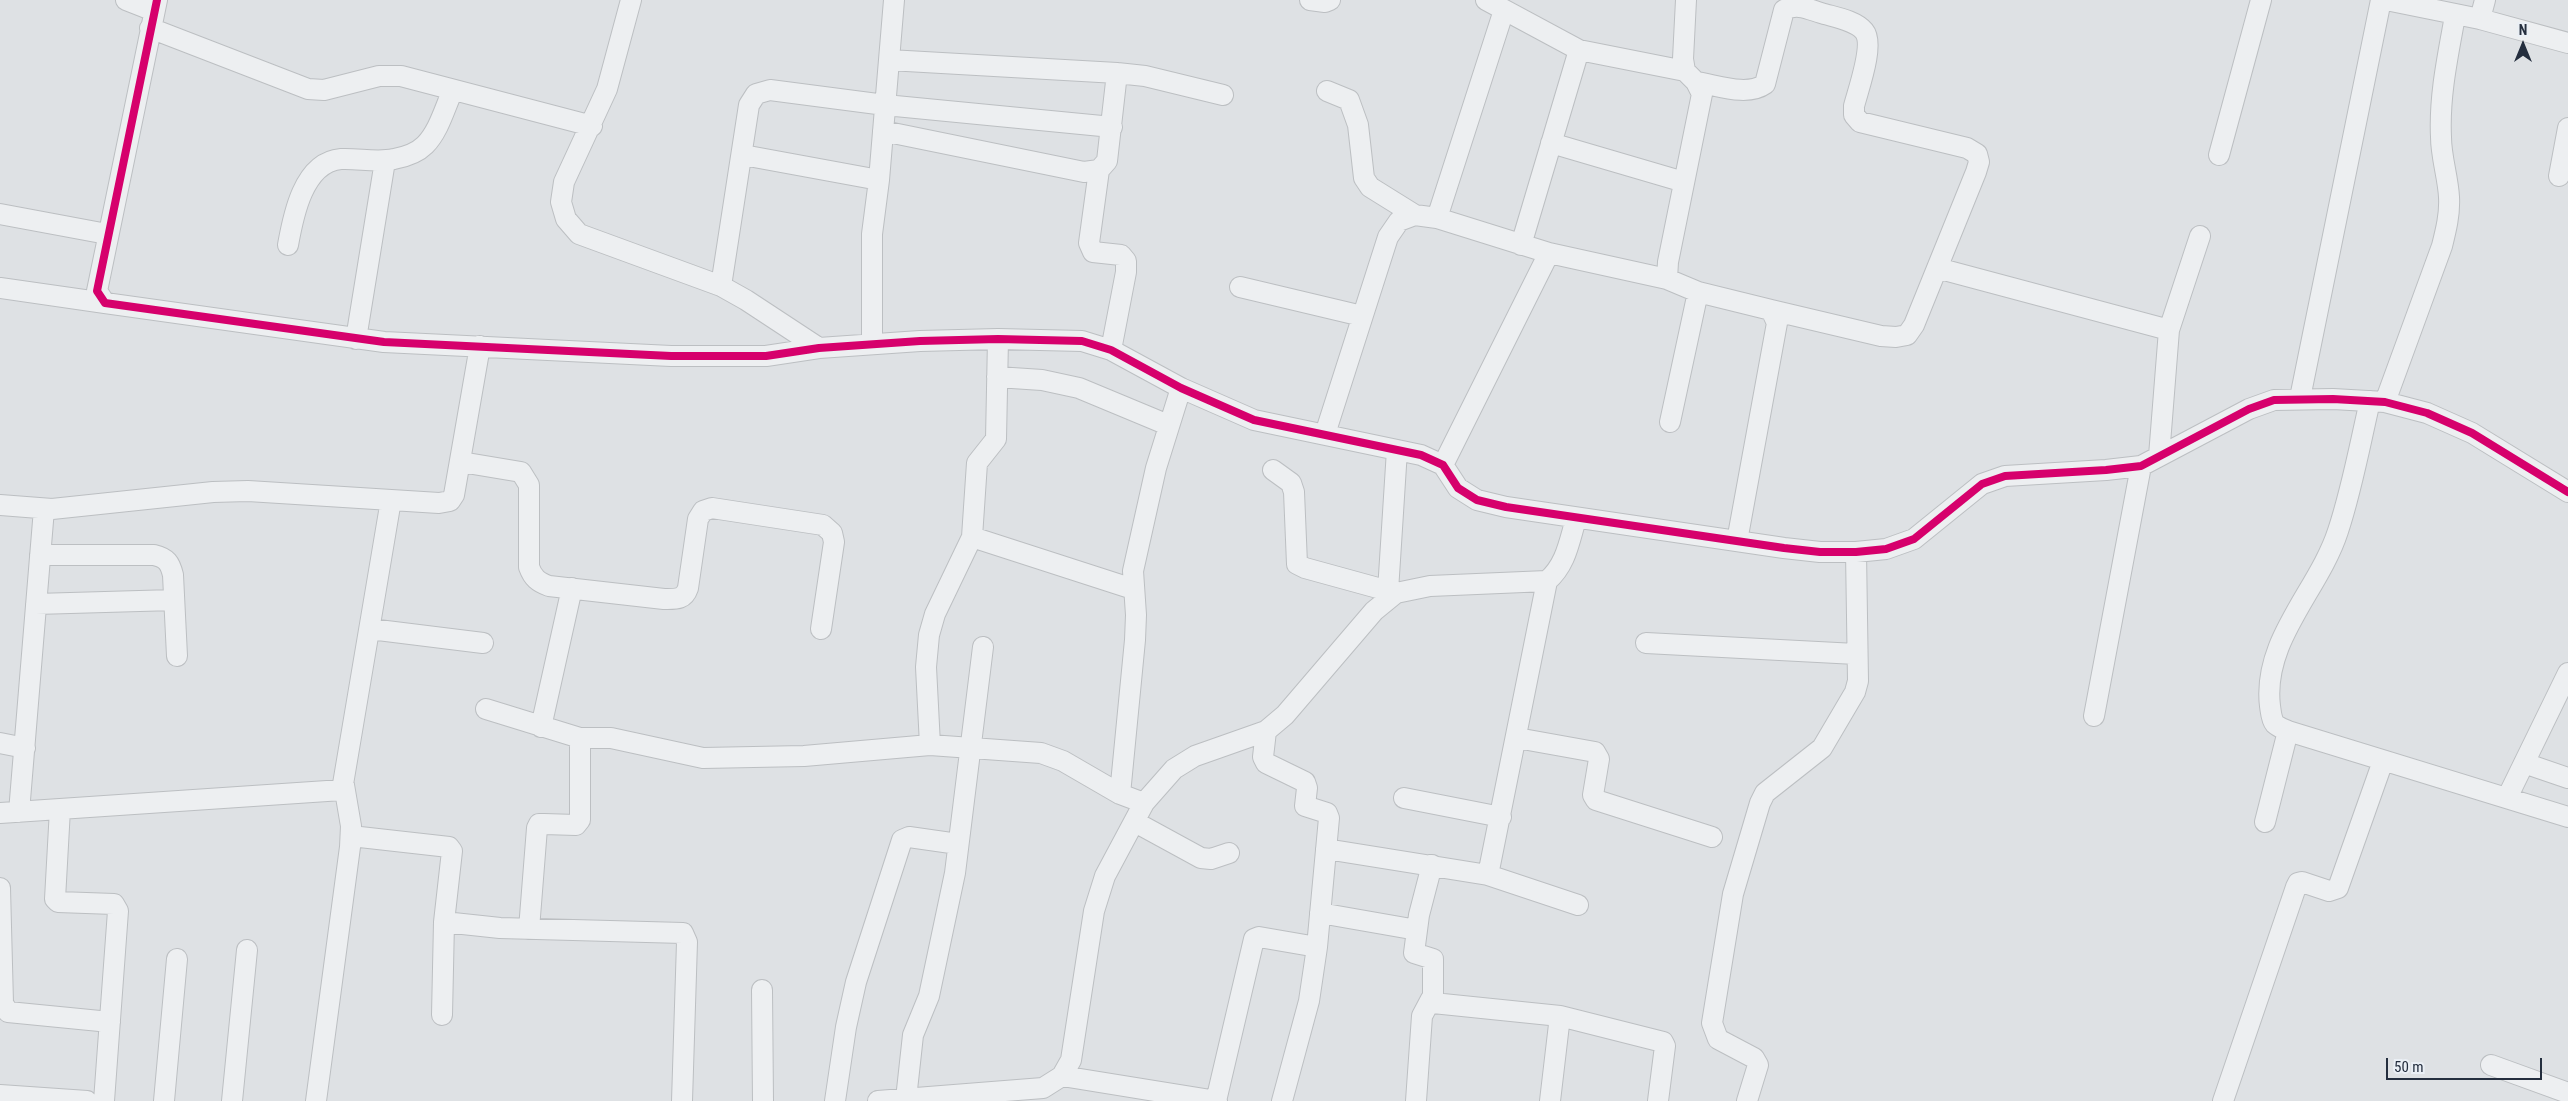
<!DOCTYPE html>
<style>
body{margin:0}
#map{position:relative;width:2568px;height:1101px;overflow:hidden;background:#dee1e4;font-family:"Roboto Condensed",sans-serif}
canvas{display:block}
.north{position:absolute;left:2498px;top:20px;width:50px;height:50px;-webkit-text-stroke:4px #eaeff5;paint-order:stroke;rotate:0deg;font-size:14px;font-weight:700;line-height:20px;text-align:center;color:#242e3e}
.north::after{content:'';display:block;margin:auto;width:18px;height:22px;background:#242e3e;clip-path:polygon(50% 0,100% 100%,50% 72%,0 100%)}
.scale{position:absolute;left:2386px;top:1058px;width:156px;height:22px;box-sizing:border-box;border:2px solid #242e3e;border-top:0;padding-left:6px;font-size:15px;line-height:18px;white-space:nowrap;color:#242e3e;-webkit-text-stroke:4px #eaeff5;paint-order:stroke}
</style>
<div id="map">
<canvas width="2568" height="1101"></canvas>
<div class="north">N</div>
<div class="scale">50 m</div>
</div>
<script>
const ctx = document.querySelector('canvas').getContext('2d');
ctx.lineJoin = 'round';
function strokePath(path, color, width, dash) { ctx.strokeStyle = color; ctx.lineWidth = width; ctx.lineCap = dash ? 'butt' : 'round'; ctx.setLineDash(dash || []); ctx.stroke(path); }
const minor = new Path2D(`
 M126,0L154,11
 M157,0L97,291L105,303L384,342L671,356H766L819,348L920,341L998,339L1082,341L1111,350L1181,388L1254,420L1421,455L1443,465L1458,488L1477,500L1506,507L1784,548L1820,552H1856L1886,549L1914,539L1982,484L2005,476L2106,470L2141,466L2249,409L2274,400L2333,399L2385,402L2427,413L2472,433L2568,492
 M631,0L607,89L564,182L561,202L566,219L579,234L721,286L746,300L819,348
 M1310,0L1325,2L1330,0
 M1486,0L1579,50L1685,71
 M1686,0L1683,59L1685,71L1696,82L1702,94L1668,262L1667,279L1698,292L1771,310L1777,323L1737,541
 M2386,0L2480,19L2568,43
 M2480,19L2485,0
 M150,28L308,89L324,90L379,76H401L592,126
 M889,60L1117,73L1145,76L1223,95
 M1696,82C1717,85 1747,97 1765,84L1784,10C1797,3 1808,9 1821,13C1834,17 1855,20 1864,31C1875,44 1858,90 1854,106V115L1860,122L1967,148L1977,154L1979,162L1976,172L1914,325L1907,335L1896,337L1881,336L1771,310
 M1327,91L1349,100L1358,125L1364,178L1370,187L1415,215
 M883,131L1084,172L1099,170L1107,161L1117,73
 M1551,143L1684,182
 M743,155L879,180
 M2219,155L2261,0
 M1099,170L1089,243L1093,252L1121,255L1126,261V272L1111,350
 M2559,176L2568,128
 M0,214L107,234
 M1437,218L1504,10
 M288,245C293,217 303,162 341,159C358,158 377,163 394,159C405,157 417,153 425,145C439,131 445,107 453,90
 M1521,245L1579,50
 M1937,268L2169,330
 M721,286L749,105L756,94L770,90L885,105L1112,127
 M1240,287L1362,316
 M0,288L105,303
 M356,339L385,161
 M872,343V234L879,180L894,0
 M997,377L1042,380L1079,388L1168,425
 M2300,398L2381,0
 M2370,401C2360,444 2352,489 2338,531C2319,590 2262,640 2270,706C2271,712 2271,719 2275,724C2278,727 2284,729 2288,731L2568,817
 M2385,402L2442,246C2446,230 2450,214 2449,197C2448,177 2441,157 2441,137C2439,96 2448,55 2455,16
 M1670,422L1698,292
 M1325,434L1388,237L1399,221L1415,215L1437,218L1549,253L1667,279
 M2159,456L2169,330L2200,236
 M461,462L521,472L529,485V567C533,578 538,582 549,586L664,599C676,599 684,600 688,588L698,519L703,511L712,508L823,525L832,533L834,542L821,629
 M1443,465L1549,253
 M1273,470L1291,483L1294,492L1297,564L1305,568L1396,593
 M0,505L52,509L213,492L248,491L439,503L450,501L454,495L480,346
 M972,537L1133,589
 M40,555H154C167,558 170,563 173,575L177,656
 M1388,591L1397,450
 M36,604L174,600
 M370,629L483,643
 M1646,643L1856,654
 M486,709L580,738H611L703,758L804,756L930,745L1041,753L1063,761L1120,794L1144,803L1174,769L1195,756L1266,731L1285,715L1374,611L1396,593L1430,586L1547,581C1566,565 1569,542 1576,519
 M2094,716L2141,466
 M541,727L572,588
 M1266,731L1263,757L1266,763L1305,782L1307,788L1305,806L1327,813L1329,818L1317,947L1309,1001L1282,1101
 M1517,738L1595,752L1599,759L1593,795L1596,800L1712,837
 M0,743L25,748
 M930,745L926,667L929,635L935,614L972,537L977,463L996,439L998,339
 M2524,763L2568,778
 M1120,794L1135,640L1136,615L1133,571L1156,468L1181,388
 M1404,798L1501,817
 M2507,798L2568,673
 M60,809L55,899L58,902L114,904L118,911L104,1101
 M19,812L44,509
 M0,813L342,790L391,500
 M1135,822L1201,858L1211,859L1229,853
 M2265,822L2288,731
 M351,836L449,847L452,851L444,922L442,1015
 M1326,849L1488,875L1578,905
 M1432,865L1419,915L1414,953L1433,959V1003L1560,1016L1663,1042L1665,1046L1658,1101
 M1488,875L1547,581
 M0,888L3,1003L8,1012L110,1022
 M1320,913L1417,930
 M444,922L500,928L683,933L687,942L682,1101
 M529,929L537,828L539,824H544L576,825L580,820V738
 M762,990L763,1101
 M2491,1065L2568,1093
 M1062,1076L1217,1101
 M0,1095L87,1101
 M906,1099L913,1035L929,996L955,873L983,647
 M164,1101L177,959
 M232,1101L247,950
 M316,1101L350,847L351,826L344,785
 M835,1101L846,1027L856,982L902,840L909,837L958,844
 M878,1101L1043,1088L1062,1076L1071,1060L1094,911L1105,876L1144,803
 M1216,1101L1254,939L1259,937L1317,947
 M1416,1101L1422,1016L1431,999
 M1550,1101L1560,1016
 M1747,1101L1758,1065L1754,1058L1718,1039L1712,1023L1733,894L1760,803L1765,793L1822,748L1855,692L1858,681L1856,552
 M2223,1101L2296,887L2298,883L2302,882L2329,891L2338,888L2383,761`);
strokePath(minor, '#bcbfc2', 22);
strokePath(minor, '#edeff1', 20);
strokePath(new Path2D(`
 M157,0L97,291L105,303L384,342L671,356H766L819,348L920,341L998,339L1082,341L1111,350L1181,388L1254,420L1421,455L1443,465L1458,488L1477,500L1506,507L1784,548L1820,552H1856L1886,549L1914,539L1982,484L2005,476L2106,470L2141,466L2249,409L2274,400L2333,399L2385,402L2427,413L2472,433L2568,492`), '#d6006c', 8);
</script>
